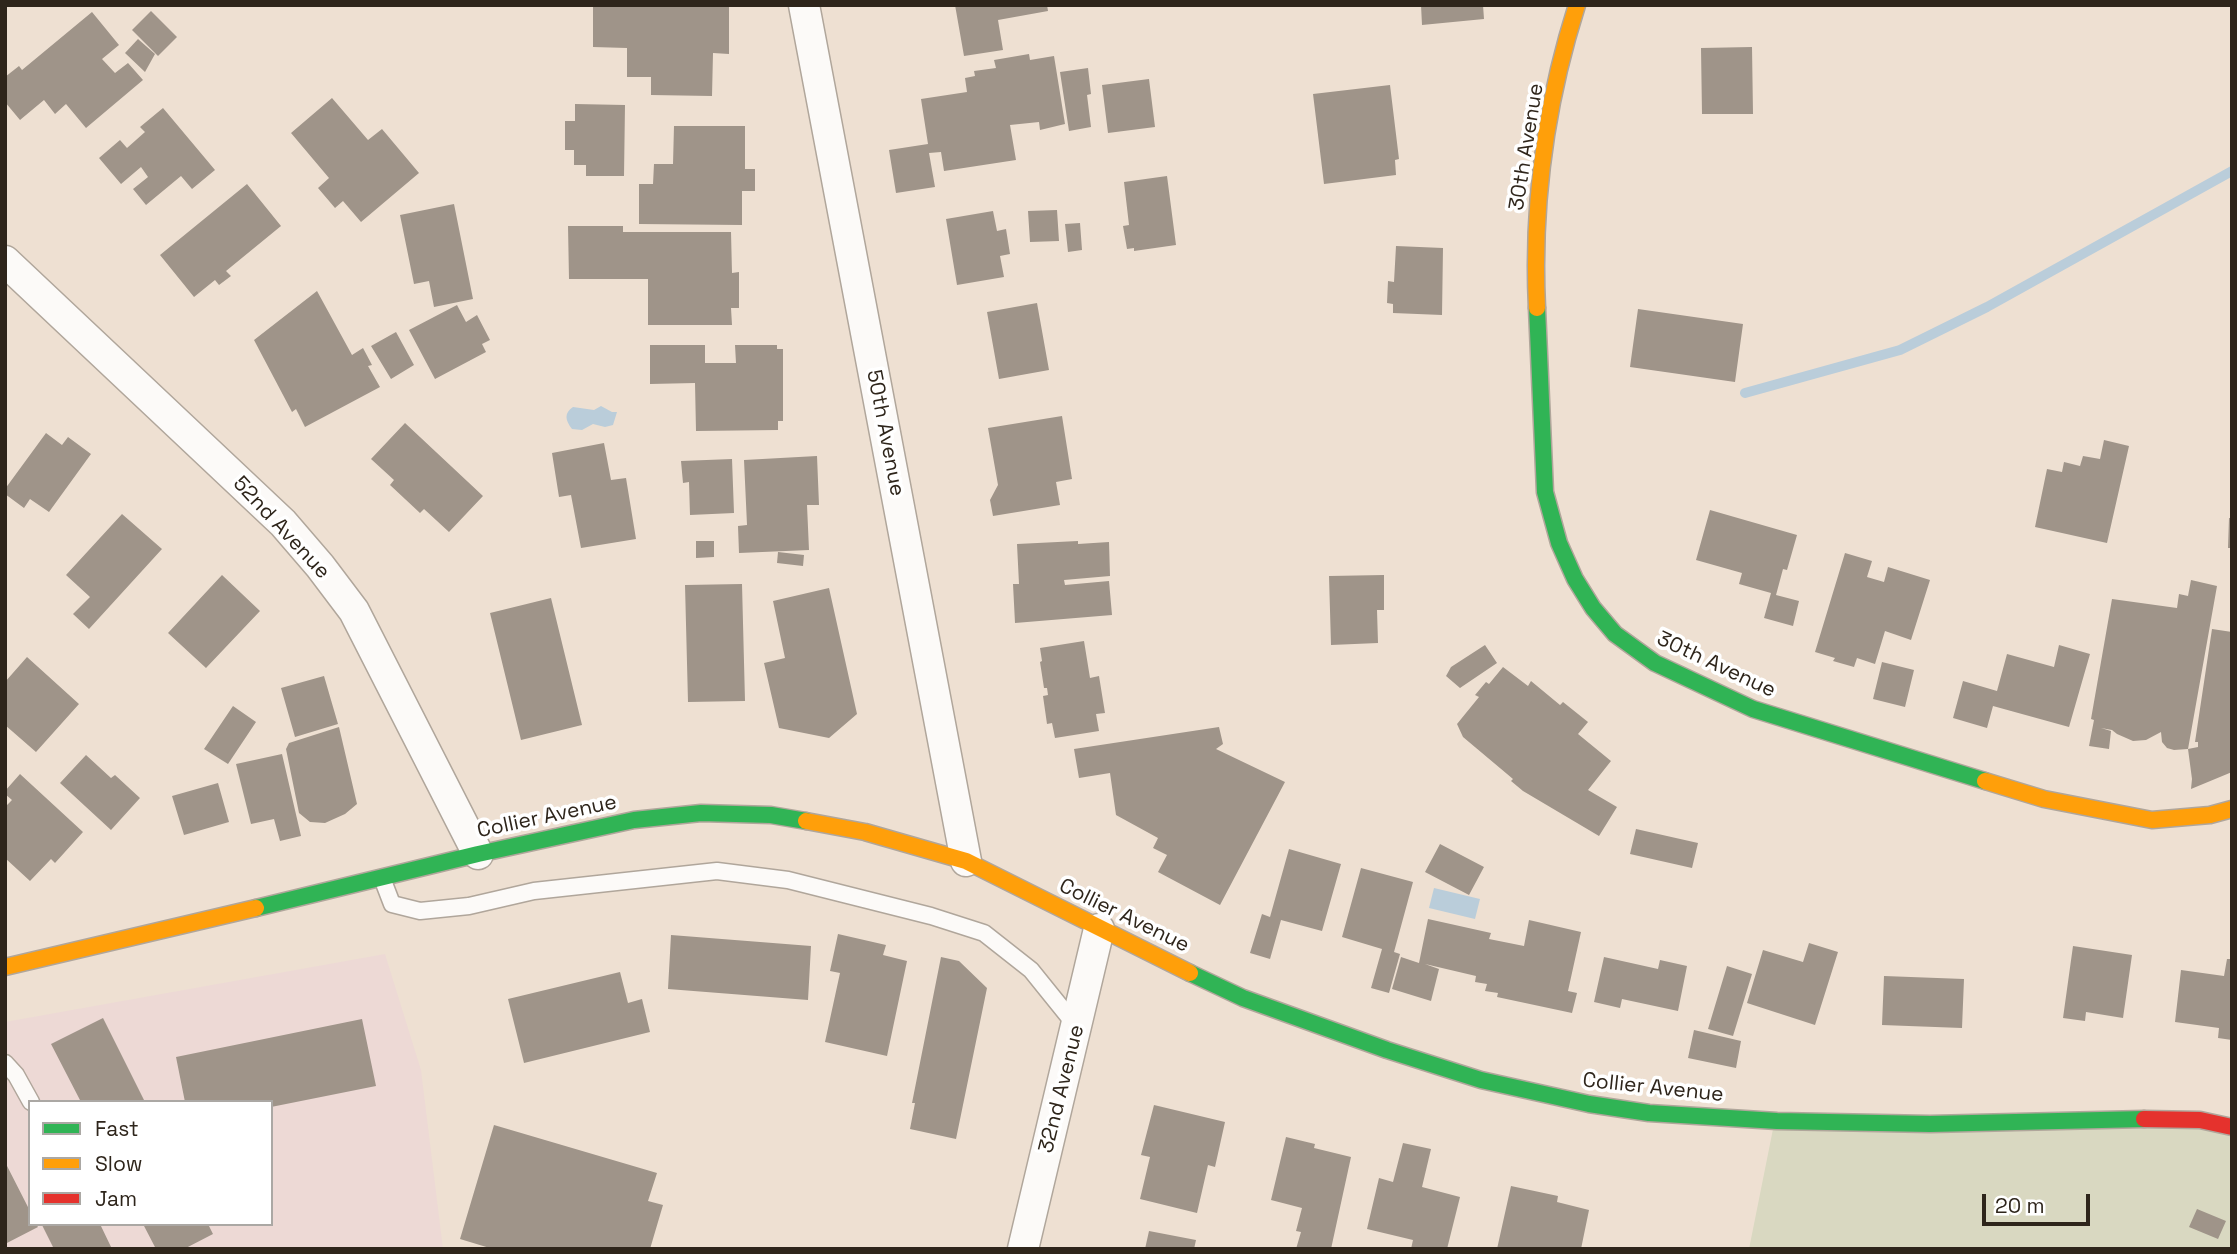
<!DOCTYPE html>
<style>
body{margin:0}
#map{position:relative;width:2237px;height:1254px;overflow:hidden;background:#eee0d2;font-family:"Space Grotesk",sans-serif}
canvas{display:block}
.frame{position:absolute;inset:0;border:7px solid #2e251b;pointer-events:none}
.legend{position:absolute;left:28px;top:1100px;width:245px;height:126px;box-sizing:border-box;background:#fff;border:2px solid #aba8a4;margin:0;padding:9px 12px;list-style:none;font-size:21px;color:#2e251b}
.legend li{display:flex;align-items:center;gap:14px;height:35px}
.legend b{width:35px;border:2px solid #aba8a4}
.scale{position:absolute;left:1982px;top:1194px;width:108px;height:32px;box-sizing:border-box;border:4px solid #2e251b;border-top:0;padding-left:9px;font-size:21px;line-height:24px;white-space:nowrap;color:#2e251b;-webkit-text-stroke:5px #fff;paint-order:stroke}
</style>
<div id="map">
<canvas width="2237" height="1254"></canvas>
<div class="frame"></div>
<ul class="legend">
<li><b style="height:9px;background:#30b455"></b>Fast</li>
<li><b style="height:9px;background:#ff9f0a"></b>Slow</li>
<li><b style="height:9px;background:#e5322d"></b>Jam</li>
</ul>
<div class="scale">20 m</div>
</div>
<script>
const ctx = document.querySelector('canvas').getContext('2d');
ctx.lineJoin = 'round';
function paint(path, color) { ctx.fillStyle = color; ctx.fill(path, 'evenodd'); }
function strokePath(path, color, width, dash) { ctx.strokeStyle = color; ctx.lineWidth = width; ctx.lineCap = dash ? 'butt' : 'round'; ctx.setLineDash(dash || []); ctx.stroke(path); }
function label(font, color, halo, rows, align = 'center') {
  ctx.font = font + ' "Space Grotesk",sans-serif'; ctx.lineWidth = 7; ctx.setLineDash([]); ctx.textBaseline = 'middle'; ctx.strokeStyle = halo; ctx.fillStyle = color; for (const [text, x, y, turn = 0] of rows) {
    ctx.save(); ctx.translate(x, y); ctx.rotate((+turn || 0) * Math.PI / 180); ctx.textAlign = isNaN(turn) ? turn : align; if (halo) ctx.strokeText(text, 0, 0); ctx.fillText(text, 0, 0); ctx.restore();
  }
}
paint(new Path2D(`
 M385,954L421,1070L443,1249H5V1022ZM30,1102H271V1224H30Z`), '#edd9d5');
paint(new Path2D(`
 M1775,1119L2232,1124V1249H1749Z`), '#d9d8c1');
paint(new Path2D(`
 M601,406L612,412H617L613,425L605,427L593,424L582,430L572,429C565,420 564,413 573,407L594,410Z
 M1434,888L1480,899L1475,919L1429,908Z`), '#bacdda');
strokePath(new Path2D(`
 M1745,393L1900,350L1987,307L2232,171`), '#bacdda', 10);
paint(new Path2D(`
 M593,5L729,6V54L713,53L712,96L651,95V77H627V48L593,47Z
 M955,5H1047L1048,11L998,20L1003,50L964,56Z
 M1421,5H1483L1484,19L1422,25Z
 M151,11L177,37L158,56L132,30Z
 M92,12L119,45L102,59L115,73L128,63L143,80L86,128L66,104L55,114L44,100L20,120L5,102V77L19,66L22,70Z
 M138,39L155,54L145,72L125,53Z
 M1752,47L1753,114H1702L1701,48Z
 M1029,54L1030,60L1054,56L1065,124L1040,130L1039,122L1010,125L1016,160L944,171L941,152L929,153L935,187L896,193L889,150L928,144L921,99L967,92L965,78L975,76L974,71L996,68L994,60Z
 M1088,68L1091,94L1087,95L1091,127L1069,131L1060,72Z
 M1149,79L1155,127L1108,133L1102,85Z
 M1390,85L1399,159L1395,160L1396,175L1324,184L1313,94Z
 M332,98L368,140L382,129L419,173L361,222L343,201L335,208L318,188L329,178L291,133Z
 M575,104L625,105L624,176H586V165H574V150H565V121H575Z
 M163,108L215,170L192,189L181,176L146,205L133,189L148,177L141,167L121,184L99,158L120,140L127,148L145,132L140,127Z
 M674,126H745V169H755V191H742V225L639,224V184H653L654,164H673Z
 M1167,176L1176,245L1134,251V248L1127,249L1123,226L1129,225L1124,182Z
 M247,184L281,226L226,271L231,276L219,285L215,280L194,297L160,255Z
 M454,204L473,299L434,307L429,281L414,284L400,215Z
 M1057,210L1059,241L1030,242L1028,211Z
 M993,211L997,231L1006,229L1010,254L1000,256L1004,277L957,285L946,219Z
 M1080,223L1082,250L1068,252L1065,224Z
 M568,226H623V232H731L732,273L739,272V308H731L732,325H648V279H569Z
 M1396,246L1443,248L1442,315L1393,313V304L1387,303L1388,281L1394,282Z
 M317,291L352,355L363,348L372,365L368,366L380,387L305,427L296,409L292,412L254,340Z
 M1037,303L1049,370L999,379L987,312Z
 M457,305L466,322L477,315L490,340L482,344L486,352L435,379L409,330Z
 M1638,309L1743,324L1735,382L1630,367Z
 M396,332L414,365L391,379L371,346Z
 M650,345H705V363H736L735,345H777V349H783V421H778V430L696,431L695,383L650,384Z
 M1062,416L1072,479L1056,482L1060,505L993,516L990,500L998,485L988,428Z
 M405,423L483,496L449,532L424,509L420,513L390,485L394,480L371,459Z
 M46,433L62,445L68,437L91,454L49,512L30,499L24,508L5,494V489Z
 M2104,440L2129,446L2107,543L2035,527L2047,469L2062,472L2064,462L2080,466L2083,456L2100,459Z
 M604,443L611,480L626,478L636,539L581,548L571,495L559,497L552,453Z
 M817,456L819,505H807L809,550L739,553L738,526L747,525L744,460Z
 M732,459L734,513L690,515L689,482L683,483L681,461Z
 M1710,510L1797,535L1787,570L1783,569L1776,595L1799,601L1793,626L1764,618L1771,593L1739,584L1742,573L1696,560Z
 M122,514L162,549L89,629L73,614L90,597L66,575Z
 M2229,518H2232V548H2228Z
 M696,541H714V557L696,558Z
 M1078,541V544L1109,542L1110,576L1064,580L1065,585L1109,581L1112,615L1015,623L1013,584H1019L1017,544Z
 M778,552L804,555L803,566L777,563Z
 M1845,553L1872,561L1867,577L1884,582L1888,567L1930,580L1911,640L1885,631L1875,664L1857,658L1854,667L1833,661L1835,658L1815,652Z
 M222,575L260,611L206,668L168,633Z
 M1384,575V610H1377L1378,643L1331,645L1329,576Z
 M2191,580L2217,586L2188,749L2174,750L2167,748L2162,742L2161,732L2146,740L2133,741L2117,734L2112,730L2101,728L2111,731L2109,749L2089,746L2094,720L2091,719L2112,599L2177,608L2179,594L2188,596Z
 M742,584L745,701L688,702L685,585Z
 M829,588L857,714L829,738L779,728L764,663L785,658L773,601Z
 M551,598L582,725L521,740L490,613Z
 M2212,629L2232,632V772L2191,789L2192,779L2188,749L2198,747V742H2195Z
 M1084,641L1090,678L1099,676L1105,713L1096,714L1099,731L1055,738L1052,723L1047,724L1043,696L1048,695L1047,688H1044L1040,662L1042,661L1040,648Z
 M1485,645L1497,663L1460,688L1446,676L1451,667Z
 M2059,645L2090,654L2069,727L1993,706L1987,728L1953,718L1963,681L1997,691L2007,654L2054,667Z
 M27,657L79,704L36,752L5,725V682Z
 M1882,662L1914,670L1905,707L1873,699Z
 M1503,667L1528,686L1531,681L1560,705L1563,702L1588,722L1578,734L1611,761L1588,790L1617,807L1599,836L1523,791L1511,781L1513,779L1463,737L1457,724L1479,697L1475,695L1486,682L1489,684Z
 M324,676L338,724L295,737L281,688Z
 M233,706L256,722L228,764L204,749Z
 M339,727L357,804L345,814L325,823L310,822L299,813L286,749L289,743Z
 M1219,727L1223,744L1216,749L1285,782L1220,905L1158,872L1167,855L1153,848L1158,838L1116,815L1110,773L1079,778L1074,749Z
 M282,754L301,836L280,841L274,819L251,824L236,764Z
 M86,755L111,778L115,775L140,798L111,830L60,783Z
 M20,774L83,832L55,863L51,859L30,881L5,858V807L12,800L5,794V791Z
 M218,783L229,822L184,835L172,796Z
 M1636,829L1698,843L1692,868L1630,854Z
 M1440,844L1484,867L1469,895L1425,872Z
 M1289,849L1341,864L1322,931L1281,920L1270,959L1250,953L1262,914L1270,917Z
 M1361,868L1413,882L1394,952L1400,954L1389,993L1371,988L1382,949L1342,937Z
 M1428,919L1491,933L1489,939L1524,946L1529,920L1581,932L1568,991L1577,993L1572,1013L1497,997L1498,993L1485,991L1487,984L1475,982L1476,976L1425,964L1439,969L1431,1001L1392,989L1401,957L1419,963Z
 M838,934L886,945L883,955L907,961L887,1056L825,1042L840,973L830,971Z
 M671,935L811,946L808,1000L668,989Z
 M1809,943L1838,952L1815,1025L1747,1003L1763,950L1803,962Z
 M2073,946L2132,955L2123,1018L2086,1012L2085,1021L2063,1018Z
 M941,957L959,961L987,988L956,1139L910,1129L915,1103H912Z
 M1604,957L1658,969L1660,960L1687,966L1678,1011L1622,999L1620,1008L1594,1002Z
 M2227,959H2232V1040L2218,1038L2219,1028L2175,1022L2181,970L2224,976Z
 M1727,966L1752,974L1733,1036L1708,1029Z
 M620,972L628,1003L642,999L650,1032L524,1063L508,999Z
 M1884,976L1964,979L1962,1028L1882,1025Z
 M103,1018L145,1102H81L51,1044Z
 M362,1019L376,1086L271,1107V1102H185L176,1057Z
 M1694,1030L1741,1041L1736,1068L1688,1058Z
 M1154,1105L1225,1122L1215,1167L1208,1165L1197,1213L1140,1199L1150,1157L1141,1155Z
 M494,1125L657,1173L648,1201L663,1205L650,1249H493L460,1239Z
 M1286,1137L1315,1144L1314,1148L1351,1157L1331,1249H1296L1301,1232L1296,1231L1302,1208L1271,1200Z
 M1403,1143L1431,1149L1422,1187L1460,1197L1447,1249H1411L1413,1240L1367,1229L1379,1178L1393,1182Z
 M5,1162L30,1211V1224H36L38,1227L5,1244Z
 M1511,1186L1558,1196L1557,1202L1589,1210L1581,1249H1497Z
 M2197,1209L2226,1221L2218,1239L2189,1227Z
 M44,1224H100L112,1249H54L42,1225Z
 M143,1224H208L213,1234L184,1249H156Z
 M1149,1231L1196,1240L1194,1249H1145Z`), '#9f9489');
const lane = new Path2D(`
 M382,878L392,904L420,911L469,906L534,891L717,871L788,880L931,916L984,933L1031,970L1077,1027
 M5,1063L16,1075L31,1102`);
const street = new Path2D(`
 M804,5L966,861
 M5,261L283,523L320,566L354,611L478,854
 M1023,1249L1099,929`);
const fast = new Path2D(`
 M1537,308L1545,492L1559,543L1575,579L1593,608L1615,634L1655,663L1753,709L1985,781
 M256,908L478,854L634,820L701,813L771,815L806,821
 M1190,973L1243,998L1387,1050L1481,1080L1589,1104L1649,1113L1777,1121L1930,1124L2144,1119`);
const slow = new Path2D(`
 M1537,308C1532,206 1546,102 1577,5
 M1985,781L2044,799L2152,820L2210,815L2232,809
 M806,821L865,832L966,861L1190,973
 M5,967L256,908`);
const jam = new Path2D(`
 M2144,1119L2200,1120L2232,1127`);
strokePath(lane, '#b0a69b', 19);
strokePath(street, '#b0a69b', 33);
strokePath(fast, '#b0a69b', 19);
strokePath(slow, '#b0a69b', 19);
strokePath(jam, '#b0a69b', 19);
strokePath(lane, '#fcfaf8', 16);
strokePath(street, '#fcfaf8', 30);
strokePath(fast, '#30b455', 16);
strokePath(slow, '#ff9f0a', 16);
strokePath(jam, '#e5322d', 16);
label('21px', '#2e251b', '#fff', [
 ["30th Avenue",1527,147,-81],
 ["50th Avenue",885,433,79],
 ["52nd Avenue",281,528,47],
 ["30th Avenue",1716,665,25],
 ["Collier Avenue",547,817,-12],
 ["Collier Avenue",1124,916,26],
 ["Collier Avenue",1653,1088,6],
 ["32nd Avenue",1062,1089,-76]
]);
</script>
